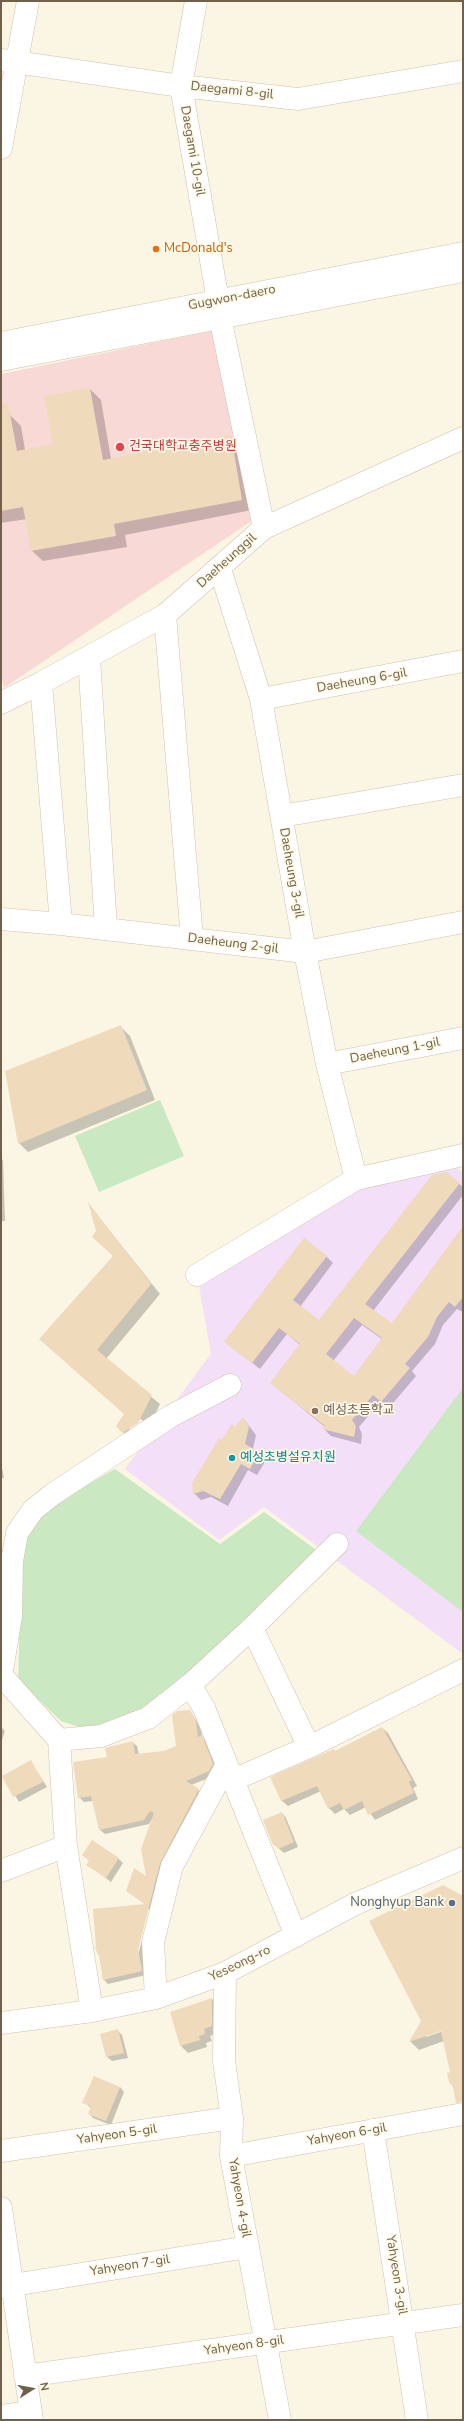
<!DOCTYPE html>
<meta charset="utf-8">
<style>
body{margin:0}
#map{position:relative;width:464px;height:2421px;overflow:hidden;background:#fbf6e3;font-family:"Nunito Sans",sans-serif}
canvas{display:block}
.frame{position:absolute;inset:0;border:2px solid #72604a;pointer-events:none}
.north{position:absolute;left:12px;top:2369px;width:40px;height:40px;-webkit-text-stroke:3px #fefae8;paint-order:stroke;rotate:79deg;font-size:11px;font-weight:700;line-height:16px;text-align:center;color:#72604a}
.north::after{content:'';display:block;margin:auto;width:14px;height:18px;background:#72604a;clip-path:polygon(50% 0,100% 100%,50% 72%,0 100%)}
</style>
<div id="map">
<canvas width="464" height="2421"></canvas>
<div class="frame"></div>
<div class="north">N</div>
</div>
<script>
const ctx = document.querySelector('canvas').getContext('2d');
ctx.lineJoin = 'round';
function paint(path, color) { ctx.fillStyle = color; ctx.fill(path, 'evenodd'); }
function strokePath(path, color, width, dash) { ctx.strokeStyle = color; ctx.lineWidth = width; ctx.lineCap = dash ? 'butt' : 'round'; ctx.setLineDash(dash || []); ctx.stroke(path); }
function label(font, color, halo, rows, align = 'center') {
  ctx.font = font + ' "Nunito Sans","Noto Sans KR",sans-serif'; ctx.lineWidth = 3.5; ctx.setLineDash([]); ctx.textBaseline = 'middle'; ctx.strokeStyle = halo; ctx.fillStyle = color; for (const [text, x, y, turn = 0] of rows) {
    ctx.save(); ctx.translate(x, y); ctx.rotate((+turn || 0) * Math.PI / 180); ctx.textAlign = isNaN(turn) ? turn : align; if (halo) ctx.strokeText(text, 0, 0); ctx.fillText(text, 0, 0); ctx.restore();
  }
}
paint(new Path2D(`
 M447,1159L463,1172V1654L264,1507L219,1540L125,1469L211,1354L197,1275L356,1179Z`), '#f3dff7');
paint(new Path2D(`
 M216,330L253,520L4,688L1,676V374Z`), '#f9d9d6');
paint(new Path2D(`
 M160,1100L184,1156L99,1192L75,1136Z
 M463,1388V1612L356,1531Z
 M115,1469L220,1544L264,1512L319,1552L160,1699L118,1721L82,1728L61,1721L18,1680L21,1577L24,1538L47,1507Z`), '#cae8c2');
paint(new Path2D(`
 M90,389L101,400L111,459L230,436L241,447L252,510L125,535L127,547L43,561L32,551L27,519L1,523V416L10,415L21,426L25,450L54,445Z
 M121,1027L130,1036L155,1100L28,1152L19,1143Z
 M1,1158L3,1160L5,1221H1Z
 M446,1173L463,1187V1195L373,1311L392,1325L463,1227V1312L457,1309L443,1325L435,1344L412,1371L416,1376L389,1408L381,1401L359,1427L362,1434L361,1444L331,1436L324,1429L325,1427L271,1383L300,1345L287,1334L260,1369L233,1348L326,1256L333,1263L300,1307L319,1321ZM362,1325L382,1339L354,1378L333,1361Z
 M90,1206L160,1294L106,1359L160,1404L147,1432L132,1442L117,1425L125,1414L40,1339L114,1256L93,1237L97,1231ZM141,1419L143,1421L129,1430V1427Z
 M243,1418L256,1435L253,1449L266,1460L257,1475L248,1470L228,1506L211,1497L201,1500L194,1493L223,1441Z
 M1,1462L4,1478H1Z
 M190,1711L201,1728L202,1737L206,1741L217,1769L214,1776L191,1785L204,1794L146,1975L108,1984L104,1980L146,1905L127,1891L147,1878L152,1819L149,1824L105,1834L100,1830L93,1801L84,1802L79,1797L108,1758L132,1742L137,1746L139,1755L164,1752L177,1747ZM148,1909H150L138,1955H136Z
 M1,1727L5,1731L1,1743Z
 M382,1728L388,1733L417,1786L413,1788L418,1799L375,1820L366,1807L350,1815L344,1809L335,1814L329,1808L321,1791L288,1806L282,1801L272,1778L334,1750L336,1752Z
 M31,1762L47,1787L19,1802L3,1776Z
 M282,1813L286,1818L298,1847L284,1853L274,1844Z
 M118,1858L123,1863L111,1882L88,1865L90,1861Z
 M463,1897V2099L451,2073L444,2041L419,2050L410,2041L422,2021ZM445,2029L446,2030L426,2037V2035Z
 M212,1999L219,2006V2033L210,2036L212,2041L206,2043L207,2047L188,2053L181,2046L171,2013Z
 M117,2030L122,2035L128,2058L112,2061L107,2057Z
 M120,2087L124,2092L111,2125L93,2118L89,2113L91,2108L84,2102Z`), '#0003');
paint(new Path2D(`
 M90,388L103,460L231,435L242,500L114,524L116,536L31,551L23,507L1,511V404L8,403L17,451L53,444L44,396Z
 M121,1025L147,1090L18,1144L5,1071Z
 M446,1172L460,1183L365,1304L392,1323L463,1226V1297L455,1307L449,1302L437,1317L428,1337L405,1364L410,1368L381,1402L373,1395L352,1420L356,1426L354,1437L322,1429L325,1426L270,1383L300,1344L279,1328L252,1363L224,1342L304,1238L327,1256L293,1300L319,1320L432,1175ZM354,1318L382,1338L354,1376L326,1354Z
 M88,1202L151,1284L97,1350L152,1395L138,1423L122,1433L116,1426L124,1414L39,1339L113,1256L92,1237L96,1231Z
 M243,1417L249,1427L245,1444L259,1452L250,1469L241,1464L220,1499L203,1491L193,1494L192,1483L219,1438L222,1440L232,1424L235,1427Z
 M190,1710L196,1722L198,1737L202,1735L213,1764L209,1771L186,1781L199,1789L160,1863L138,1950L142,1971L103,1980L99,1956L95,1948L96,1947L93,1909L145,1904L126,1891L134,1868L146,1876L141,1849L154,1813L150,1811L144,1820L99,1830L91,1796L78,1798L73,1762L107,1757L105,1748L133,1741L135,1754L164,1751L176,1746L172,1715L177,1711Z
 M382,1727L412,1780L409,1782L414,1793L368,1815L362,1801L344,1810L340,1803L328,1809L317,1786L281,1801L270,1777L334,1749L335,1751Z
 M31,1760L43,1782L13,1797L2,1776Z
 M282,1812L294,1842L278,1849L276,1844L273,1845L263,1820Z
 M92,1840L119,1858L106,1878L86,1865L89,1861L82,1855Z
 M443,1885L463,1896V2102L456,2103L453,2087L449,2082L447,2073L450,2072L441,2031L409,2042L421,2021L369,1921Z
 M212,1998V2026L204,2029L205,2034L199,2036L200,2040L180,2046L170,2012Z
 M118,2029L124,2053L106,2057L100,2034Z
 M94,2076L120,2087L106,2121L88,2114L91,2106L82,2103Z`), '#efdabb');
const minor = new Path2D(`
 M196,1L181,86L218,301
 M1,60L181,86L298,99L463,71
 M1,148L28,1
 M220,317L264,528
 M1,343L463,253
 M1,360L463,271
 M220,569L261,699L305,952L327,1064L356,1179
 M165,615L192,939
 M89,657L106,929
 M41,683L61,924
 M261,699L463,661
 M1,703L41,683L165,615L264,528L463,438
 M282,816L463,785
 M1,919L61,924L305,952L463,922
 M327,1064L463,1038
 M197,1275L356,1179L463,1155
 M252,1628L309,1747
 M1,1677L11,1616L12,1561L17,1533L33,1510L53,1494L171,1416L230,1385
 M3,1677L59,1740L66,1846L92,2011
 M190,1685L204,1708L296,1936
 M59,1740L101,1736L148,1718L190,1685L252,1628L337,1544
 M233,1780L309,1747L463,1670
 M1,1871L66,1846
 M225,1973L224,2061L232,2118L231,2156L280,2420
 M156,1998L153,1942L172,1866L226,1766
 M1,2023L92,2011L156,1998L225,1973L355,1904L463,1858
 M373,2130L417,2420
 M1,2151L232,2118
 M231,2156L463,2114
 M1,2208L32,2420
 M1,2287L248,2247
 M25,2376L463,2315
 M1,2416L31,2412`);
strokePath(minor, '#cec2ad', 23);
strokePath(minor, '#fff', 22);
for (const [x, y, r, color] of [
 [156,249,4,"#e8710a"],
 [120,447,5,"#e0444e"],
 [315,1411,4,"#8d6e63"],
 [232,1458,4,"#0f9aa8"],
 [452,1903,4,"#5c6f8a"]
]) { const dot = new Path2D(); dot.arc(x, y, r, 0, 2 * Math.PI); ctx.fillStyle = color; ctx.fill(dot); strokePath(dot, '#fefae8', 1.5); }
label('13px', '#72604a', '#fefae8', [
 ["Daegami 8-gil",232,91,6],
 ["Daegami 10-gil",192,151,80],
 ["Gugwon-daero",232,298,-11],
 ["Daeheunggil",227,561,-42],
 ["Daeheung 6-gil",362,681,-10],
 ["Daeheung 3-gil",291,873,80],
 ["Daeheung 2-gil",233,944,7],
 ["Daeheung 1-gil",395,1051,-11],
 ["Yeseong-ro",240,1964,-26],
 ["Yahyeon 5-gil",117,2135,-8],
 ["Yahyeon 6-gil",347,2135,-10],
 ["Yahyeon 4-gil",239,2198,80],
 ["Yahyeon 7-gil",130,2266,-9],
 ["Yahyeon 3-gil",396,2275,81],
 ["Yahyeon 8-gil",244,2346,-8]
]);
label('13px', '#c56008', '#fefae8', [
 ["McDonald's",164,249]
], 'left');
label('13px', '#be3a42', '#fefae8', [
 ["건국대학교충주병원",129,447]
], 'left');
label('13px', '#785e54', '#fefae8', [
 ["예성초등학교",323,1411]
], 'left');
label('13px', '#0d838f', '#fefae8', [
 ["예성초병설유치원",240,1458]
], 'left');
label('13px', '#4e5e75', '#fefae8', [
 ["Nonghyup Bank",444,1903]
], 'right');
</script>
